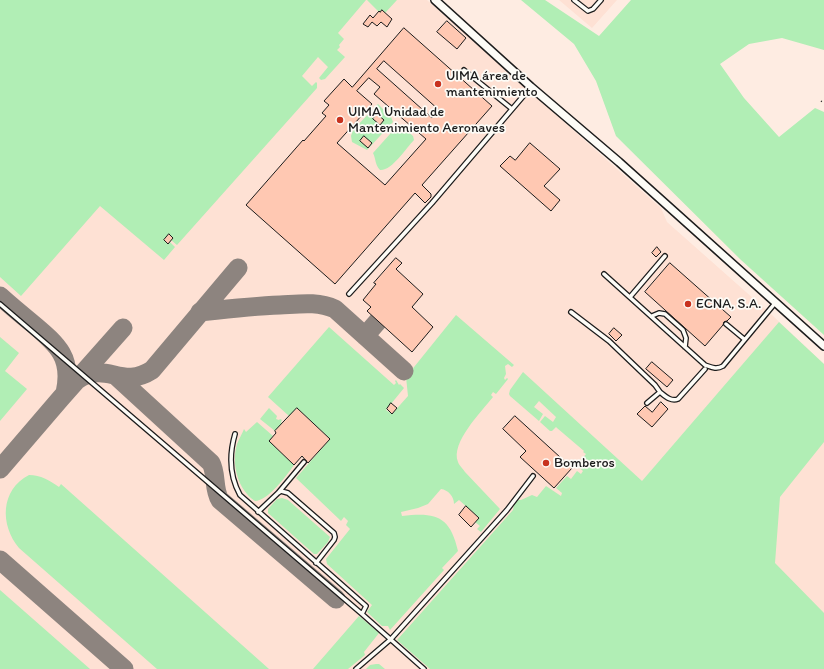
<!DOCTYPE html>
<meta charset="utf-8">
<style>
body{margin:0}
canvas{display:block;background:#feece2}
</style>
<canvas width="824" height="669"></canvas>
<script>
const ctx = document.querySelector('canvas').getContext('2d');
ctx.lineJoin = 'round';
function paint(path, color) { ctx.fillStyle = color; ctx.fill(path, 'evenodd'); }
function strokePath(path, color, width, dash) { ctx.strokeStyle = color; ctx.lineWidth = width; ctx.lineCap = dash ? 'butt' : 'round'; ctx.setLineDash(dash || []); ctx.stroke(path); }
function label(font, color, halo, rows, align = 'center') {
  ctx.font = font + ' Itim,sans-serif'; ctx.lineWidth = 3.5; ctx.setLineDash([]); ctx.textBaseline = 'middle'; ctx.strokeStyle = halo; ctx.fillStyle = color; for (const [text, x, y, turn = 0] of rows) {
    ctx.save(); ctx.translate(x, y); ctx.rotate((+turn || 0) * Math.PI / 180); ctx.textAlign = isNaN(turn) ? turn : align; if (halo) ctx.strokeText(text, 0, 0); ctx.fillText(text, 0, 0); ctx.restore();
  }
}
paint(new Path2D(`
 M0,0H427L654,202L661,208L667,222L772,315L824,364V669H0Z
 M559,0H617L592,28Z`), '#fee1d4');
paint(new Path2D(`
 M0,0H366L338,33L344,39L339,45L340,47L337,50L345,57L325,79L321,80L319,78L328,67L318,57L302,76L312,86L316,82L317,83V88L177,245L171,240L173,238L169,234L164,240L168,244L170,242L175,247L164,260L100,206L21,296L0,277Z
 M367,0H397L385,13L382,10L379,12Z
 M521,0H545L599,36L631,0H824V50L782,38L749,44L720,64L744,98L779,137L815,108L824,112V335L741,260L616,136L596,81L574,44Z
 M378,104L391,117L393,122L367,150L352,142L351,136L353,130Z
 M399,124L413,136L414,140C406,148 392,171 380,170C375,165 376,159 373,153Z
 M456,315L514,365L512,367L508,364L505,366L506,374L504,378L505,380L507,378L508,379L496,394L493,392L491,395L493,397C482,411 450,443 458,462C459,465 463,469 465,472L500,509L481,532L477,529L480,526L475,522L479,518L459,500L454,504C454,496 448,490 441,489L428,504L418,508L401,512L402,516C436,512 450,516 458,551L442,568L444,570L390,630L388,626H382L367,612L372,605L327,564L326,559L350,529L346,525L348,521L344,517L341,521L296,478L330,439L297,408L289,416L268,397L329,327L394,385L396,383L395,381L396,380L399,385L400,384L404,388L386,410L392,414L408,396L406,377Z
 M779,322L824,364V442L780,497L775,563L824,613V669H430L397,640L513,510L514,504L517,500H521L532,495L537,497L546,486L561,496L562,493L556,488L567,476L571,479L577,471L581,474L583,471L575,464L576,463L580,466L583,462L581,460L586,454L583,452L584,451L557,428L556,427L552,431H550L540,422L545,416L553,422L556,417L539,401L534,407L543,414L539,421L510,396L509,394L510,390L523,372L642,481Z
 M0,337L19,353L5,371L27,389L0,421Z
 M269,408L277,416L276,419L279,420L280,419L282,420L281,422L282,424L275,431L260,419Z
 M257,422L273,436L269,441L294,465C287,475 268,501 255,501C238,490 231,464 237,444C239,439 242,434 244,429L246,432Z
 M29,475C41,475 49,480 59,487L61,484L269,669H157L19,548C0,525 0,490 29,475Z
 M282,498L288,500L330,537L328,542L317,554H314L268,513V509L277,499Z
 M0,590L90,669H0Z
 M359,616L379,633L364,652L365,655L348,669H313Z
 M376,664H379L385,669H366L370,665Z`), '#b1eeb5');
strokePath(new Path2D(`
 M0,296C11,306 22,315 33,324C58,345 73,358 65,393
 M200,312C227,309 253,306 280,305C299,304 318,301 335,309L404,371
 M365,336L378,321
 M115,375L211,463C217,474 213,489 220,500L336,599
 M77,380C107,360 121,390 152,370L238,268
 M0,469L61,398L123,328
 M0,560L124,669`), '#8d847f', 19);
const building = new Path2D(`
 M382,10L392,19L387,27L381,22L377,26L372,22L368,27L363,24L370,15L373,18L379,11L380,12Z
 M447,21L466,38L457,49L437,32Z
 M404,28L492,106L422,185L431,194V197L425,203L415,193L335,284L246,205L303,140L304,141L326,116L322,113L329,105L324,101L344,79L352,87ZM384,61L439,110L432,118L377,69ZM369,78L380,87L374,94L426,139L385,185L337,143L372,104L357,91Z
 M377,114L384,120L380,125L373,119Z
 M364,136L372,143L368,148L360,141Z
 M530,143L560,169L544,186L560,200L551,211L500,166L510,156L515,160Z
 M169,234L173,238L168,244L164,240Z
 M657,247L661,252L656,257L652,253Z
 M396,258L402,263L396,269L423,294L412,307L433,327L412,352L367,311L371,307L363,300L376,284L374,283Z
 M670,263L731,317L727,321L724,322L723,325L705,346L645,292Z
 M614,328L622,335L616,341L609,334Z
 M652,362L673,380L667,387L646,369Z
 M661,402L668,409L652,427L637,414L645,406L652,412Z
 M391,403L397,408L392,414L387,409Z
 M297,408L330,439L308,463L302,456L294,465L269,441L276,433L275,431Z
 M515,416L572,468L554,488L520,457L526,451L503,429Z
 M466,506L479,518L471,527L459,515Z`);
paint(building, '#ffc8b2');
strokePath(building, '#1c1c1c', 1);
const lane = new Path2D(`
 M574,0L588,11L593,9L601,0
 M464,70L512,109
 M604,274L705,365C711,367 716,370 723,366L776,302
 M349,294L432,203L531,87
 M630,297L665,256
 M0,304L362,614L424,669
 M571,312L609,341L655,385L660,392
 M652,316L659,313L665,314L683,330L686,338L685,347
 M726,324L744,339
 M647,403L660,392C665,396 671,402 678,399L705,369
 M235,434C229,455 229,475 240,495L366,606L362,614
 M278,493L281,491L288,493L334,533L335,537L334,540L316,563
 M258,512L278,493L304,462
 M356,669L391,639L507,510L533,476`);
const street = new Path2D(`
 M435,0L531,87L619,162L824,346`);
strokePath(lane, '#1c1c1c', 6);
strokePath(street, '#1c1c1c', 10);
strokePath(new Path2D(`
 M821,101L824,103`), '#1c1c1c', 1.5, [1, 3]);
strokePath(lane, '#fdfcf7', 3.5);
strokePath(street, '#fdfcf7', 7);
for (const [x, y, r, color] of [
 [438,84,4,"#c8321e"],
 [340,120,4,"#c8321e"],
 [688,304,4,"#c8321e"],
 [546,463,4,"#c8321e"]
]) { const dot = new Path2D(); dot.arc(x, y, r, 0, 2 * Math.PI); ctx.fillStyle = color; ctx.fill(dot); strokePath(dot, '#fdfcf7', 1.5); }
label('14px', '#1c1c1c', '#fdfcf7', [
 ["UIMA área de",446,76],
 ["mantenimiento",446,92],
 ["UIMA Unidad de",348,112],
 ["Mantenimiento Aeronaves",348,128],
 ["ECNA, S.A.",696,304],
 ["Bomberos",554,463]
], 'left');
</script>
